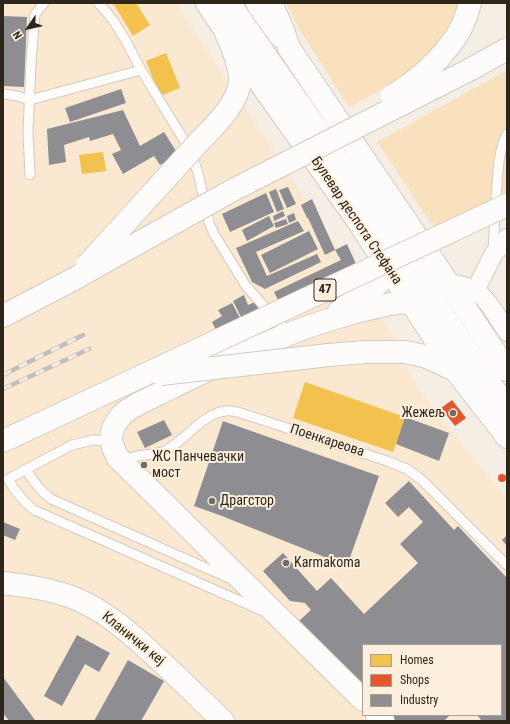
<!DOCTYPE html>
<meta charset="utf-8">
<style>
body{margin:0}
#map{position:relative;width:510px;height:724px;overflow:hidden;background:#f5eee4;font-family:"Roboto Condensed",sans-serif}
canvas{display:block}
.frame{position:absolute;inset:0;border:4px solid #2e261a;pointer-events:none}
.legend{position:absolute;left:362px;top:644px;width:140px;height:72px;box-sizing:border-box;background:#fcefdd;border:1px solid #aa9f8f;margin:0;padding:5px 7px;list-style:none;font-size:12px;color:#2e261a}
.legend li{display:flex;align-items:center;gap:8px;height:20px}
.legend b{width:20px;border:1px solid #aa9f8f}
.north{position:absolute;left:8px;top:8px;width:40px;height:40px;-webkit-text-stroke:3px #fcefdd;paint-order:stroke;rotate:236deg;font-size:11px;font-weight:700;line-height:16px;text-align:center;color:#2e261a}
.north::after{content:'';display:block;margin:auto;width:14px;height:18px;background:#2e261a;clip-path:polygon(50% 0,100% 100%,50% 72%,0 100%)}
</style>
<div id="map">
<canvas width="510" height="724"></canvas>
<div class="frame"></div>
<ul class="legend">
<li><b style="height:11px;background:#f2c14e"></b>Homes</li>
<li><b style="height:11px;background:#e4572e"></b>Shops</li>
<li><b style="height:11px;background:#8d8d92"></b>Industry</li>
</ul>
<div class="north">N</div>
</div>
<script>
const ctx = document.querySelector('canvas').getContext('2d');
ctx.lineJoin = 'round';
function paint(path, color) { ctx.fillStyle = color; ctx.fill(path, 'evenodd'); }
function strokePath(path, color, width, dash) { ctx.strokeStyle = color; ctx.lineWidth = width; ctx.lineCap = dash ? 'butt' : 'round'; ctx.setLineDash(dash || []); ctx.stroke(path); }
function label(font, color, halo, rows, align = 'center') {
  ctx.font = font + ' "Roboto Condensed",sans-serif'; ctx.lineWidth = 4; ctx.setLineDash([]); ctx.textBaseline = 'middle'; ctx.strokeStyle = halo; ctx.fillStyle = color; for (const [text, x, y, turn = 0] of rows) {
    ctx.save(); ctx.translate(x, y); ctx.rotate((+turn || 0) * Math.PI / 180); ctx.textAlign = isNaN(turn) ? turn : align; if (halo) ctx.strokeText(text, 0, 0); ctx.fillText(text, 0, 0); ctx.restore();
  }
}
paint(new Path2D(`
 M3,3H176L324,227L394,338L418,389L493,482L507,497V721H3ZM363,645H501V715H363Z`), '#fae8d0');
paint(new Path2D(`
 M286,3H464L453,19L442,39L431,54L393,84L349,107L299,29Z
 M507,70V206L440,237L377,142Z`), '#fae1be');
paint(new Path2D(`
 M113,3H136L150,25L133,36Z
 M166,53L180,88L160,96L146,61Z
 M103,152L106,171L82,174L79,155Z
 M305,382L405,417L393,452L293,418Z`), '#f2c14e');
paint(new Path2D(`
 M452,400L466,418L455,426L441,408Z
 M498 478a4 4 0 1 1 8 0a4 4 0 1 1-8 0Z`), '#e4572e');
paint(new Path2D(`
 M3,16L27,17L24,87L3,86Z
 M121,89L126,103L70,122L65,108Z
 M123,110L140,146L164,132L178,154L160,165L154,156L123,174L112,154L121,150L113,134L90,141L89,137L64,145L66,162L49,165L47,129Z
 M288,187L296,204L287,208L279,190Z
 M276,189L284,209L277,212L269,192Z
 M266,193L274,212L230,232L222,214Z
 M312,199L335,250L325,255L308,218H307L301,205Z
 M283,211L285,216L274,221L273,216Z
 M294,213L296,220L289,223L287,216Z
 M269,216L274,226L247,241L242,230Z
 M286,219L288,224L276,228L274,223Z
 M298,221L304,231L256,252L267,276L317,254L321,262L265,289L252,282L236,248Z
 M309,231L318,249L270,273L261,255Z
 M347,244L356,264L278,300L274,292L341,260L335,250Z
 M244,295L248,305L255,302L259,310L242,319L233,301Z
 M232,303L240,318L216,330L212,322L222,316L218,310Z
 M405,417L449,433L439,461L396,444Z
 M164,420L172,435L145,448L137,432Z
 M223,421L379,476L347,566L222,516L194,506Z
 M409,481L454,530L458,526L507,578V719L505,721H482L477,715H501V645H363V689L299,621L311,610L305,603L290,601L263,571L283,553L317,591L331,578L364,614L418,563L400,544L423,522L409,507L398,517L385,503Z
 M3,522L20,529L15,540L3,535Z
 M507,535V546L502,540Z
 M77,635L110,653L99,672L85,664L62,706L44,696Z
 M128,660L164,681L141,721H94Z
 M3,677L35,720L33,721H9L3,713Z
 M387,715H450L444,721H393Z`), '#8d8d92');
const service = new Path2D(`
 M98,3C117,21 129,47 141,70
 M3,94L17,96L30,100L141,70L190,150L198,173L209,223L214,234L246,286L288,333
 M30,175L28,133L31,62L35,14L44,3
 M493,251C494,233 495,215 496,198C498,177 497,153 507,134
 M111,441L93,440L72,445L8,479C15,492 23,501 34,510L265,612
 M123,463C134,452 151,457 164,451C185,442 202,413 226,411C230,410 236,412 241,413L387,461L407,469L422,480L507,565
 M26,469C33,481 40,491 51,499L231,579`);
const minor = new Path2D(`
 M448,283C483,286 490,305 507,332
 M475,291L493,255L507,238`);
const tertiary = new Path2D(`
 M339,311L374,287L391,272
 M363,700L118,458C109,442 108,431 121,416C129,406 158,395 171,388C231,358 291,329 356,312C374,308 391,302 410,302
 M377,715L383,721`);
const secondary = new Path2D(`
 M207,3L256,77L357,220L456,371
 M229,3L397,244L445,318L507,408
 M257,3L280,36
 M3,583C27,586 51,589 74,598C106,611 130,633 155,656C178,677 200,699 223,721`);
const primary = new Path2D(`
 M271,3L283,30L289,48L507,370
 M450,45C460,33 466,19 470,3
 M471,69L507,49
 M198,143C214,126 241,102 240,77C239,62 232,47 226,33
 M3,316L74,279
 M329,355L367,352H405L424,356L440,363L456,371L507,437
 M3,441L144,375`);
strokePath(service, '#d3cbc1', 11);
strokePath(minor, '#d3cbc1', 20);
strokePath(tertiary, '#d3cbc1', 24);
strokePath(secondary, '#d3cbc1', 24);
strokePath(primary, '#d3cbc1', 24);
strokePath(service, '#fefcfb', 9);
strokePath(minor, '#fefcfb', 18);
strokePath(tertiary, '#fefcfb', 22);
strokePath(secondary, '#fefcfb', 22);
strokePath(primary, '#fefcfb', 22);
const rail = new Path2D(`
 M3,375L83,335
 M3,389L89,349`);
strokePath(rail, '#c0bebb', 4.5);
strokePath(rail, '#fcefdd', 3, [9]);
const primaryBridge = new Path2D(`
 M392,96C415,82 434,66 450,45
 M87,265L198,143
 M74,279L233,190L471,69
 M161,374L329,355
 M144,375L507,205`);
strokePath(primaryBridge, '#d3cbc1', 24, []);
strokePath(primaryBridge, '#fefcfb', 22);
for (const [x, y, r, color] of [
 [453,413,4,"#746c61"],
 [144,465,4,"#746c61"],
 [212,501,4,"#746c61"],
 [286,563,4,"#746c61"]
]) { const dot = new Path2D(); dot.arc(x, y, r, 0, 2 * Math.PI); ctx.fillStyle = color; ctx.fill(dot); strokePath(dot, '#fcefdd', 1.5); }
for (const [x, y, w] of [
 [325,290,22]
]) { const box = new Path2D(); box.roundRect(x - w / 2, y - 11, w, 22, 3); ctx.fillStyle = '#fcefdd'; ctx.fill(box); strokePath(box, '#2e261a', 1); }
label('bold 13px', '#2e261a', null, [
 ["47",325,290]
]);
label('14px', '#2e261a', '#fcefdd', [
 ["Булевар деспота Стефана",356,221,56],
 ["Поенкареова",327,441,18],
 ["Кланички кеј",133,639,39]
]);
label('14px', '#2e261a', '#fcefdd', [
 ["Жежељ",445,413,"right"],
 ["ЖС Панчевачки",152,457],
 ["мост",152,473],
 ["Драгстор",220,501],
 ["Karmakoma",294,563]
], 'left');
</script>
